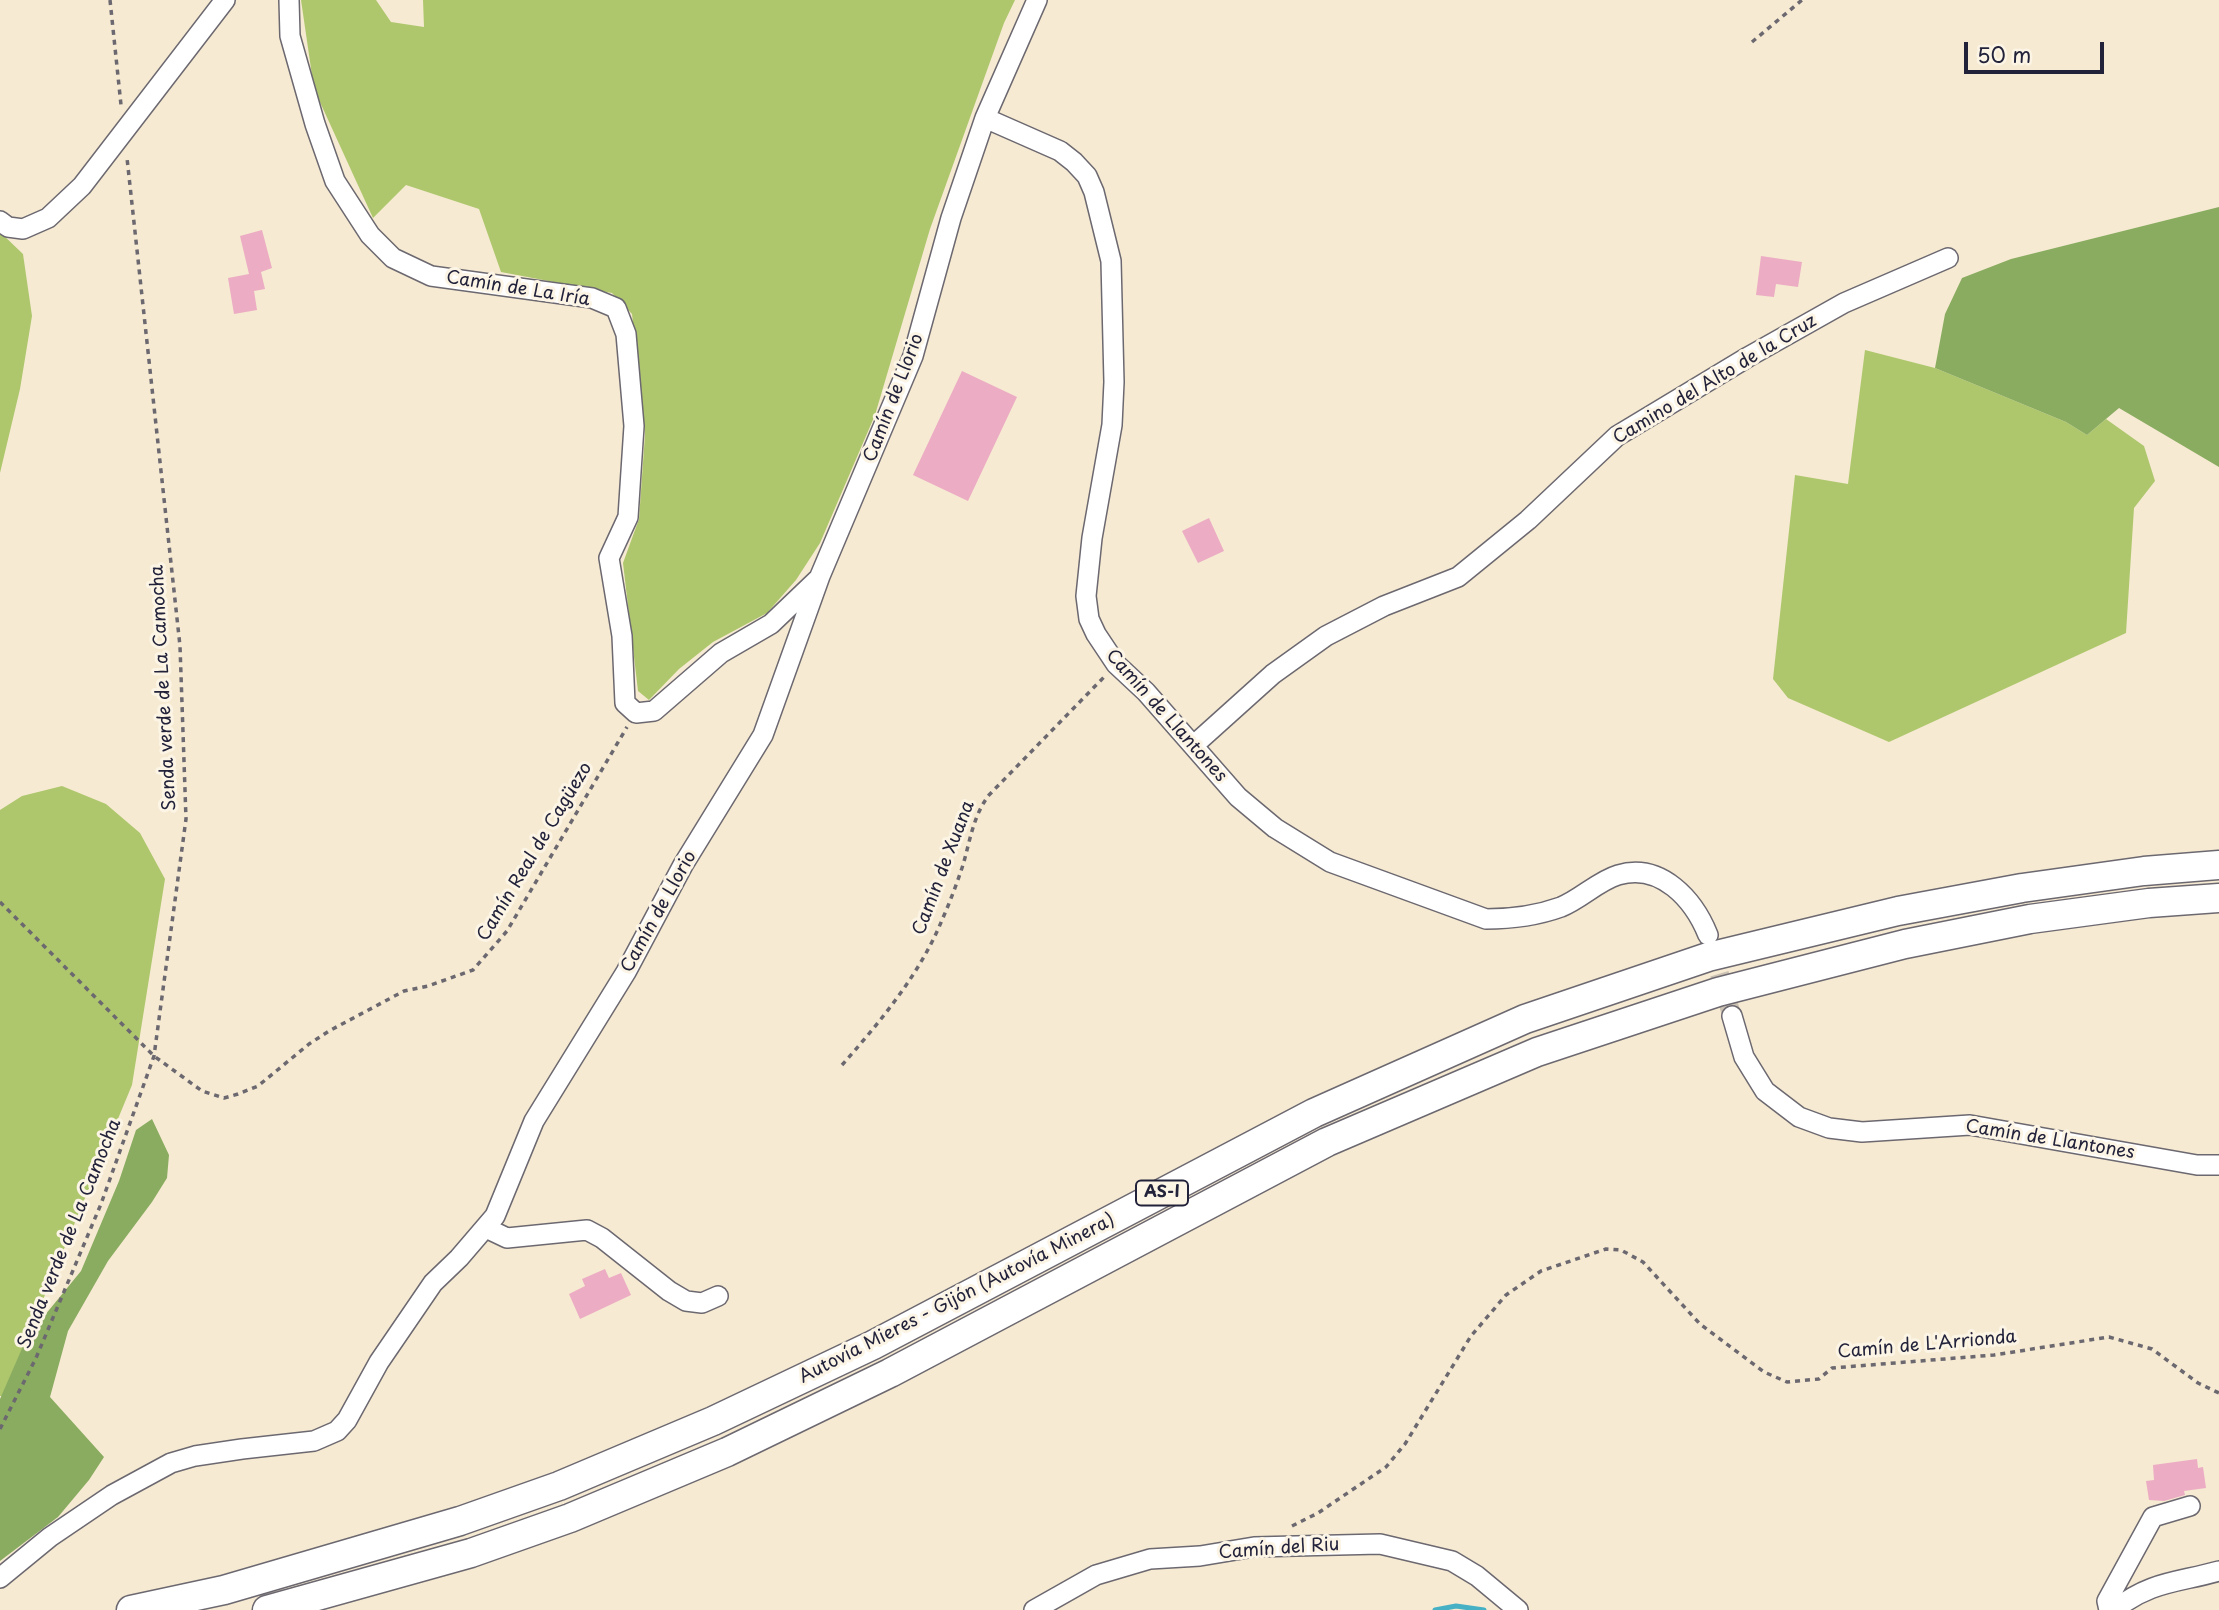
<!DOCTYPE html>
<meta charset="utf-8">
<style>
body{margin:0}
#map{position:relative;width:2219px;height:1610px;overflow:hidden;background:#f6ead2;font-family:"Playpen Sans",sans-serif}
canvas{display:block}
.scale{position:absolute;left:1964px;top:42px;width:140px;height:32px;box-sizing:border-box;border:4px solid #22223b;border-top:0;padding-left:9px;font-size:21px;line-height:24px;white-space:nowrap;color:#22223b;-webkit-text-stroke:5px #fcf5e5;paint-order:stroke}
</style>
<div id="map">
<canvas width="2219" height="1610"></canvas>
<div class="scale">50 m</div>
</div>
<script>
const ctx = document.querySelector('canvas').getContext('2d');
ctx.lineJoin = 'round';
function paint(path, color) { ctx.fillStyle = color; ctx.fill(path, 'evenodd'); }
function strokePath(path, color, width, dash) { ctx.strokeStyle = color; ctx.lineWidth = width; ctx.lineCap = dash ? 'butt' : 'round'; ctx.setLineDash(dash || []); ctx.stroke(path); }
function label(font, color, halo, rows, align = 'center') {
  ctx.font = font + ' "Playpen Sans",sans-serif'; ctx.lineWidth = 6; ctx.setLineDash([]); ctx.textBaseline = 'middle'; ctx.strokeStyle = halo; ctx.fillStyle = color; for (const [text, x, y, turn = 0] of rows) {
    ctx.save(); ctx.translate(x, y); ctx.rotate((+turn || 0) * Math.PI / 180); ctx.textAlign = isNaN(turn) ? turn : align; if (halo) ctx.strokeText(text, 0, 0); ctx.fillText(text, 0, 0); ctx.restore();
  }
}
paint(new Path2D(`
 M301,0H376L391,22L424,27L423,0H1015L1004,23L930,229L875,415L820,543L796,580L767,613L713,642L679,669L649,700L638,691L623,563L639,519L645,435L632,314L612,293L501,272L479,209L406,185L373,218L314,89Z
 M0,232L23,254L32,316L20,389L0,473Z
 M1865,350L1935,368L2066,422L2087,435L2106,419L2144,446L2155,481L2134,508L2126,633L1889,742L1788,698L1773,679L1795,475L1848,484Z
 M62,786L106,804L140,833L165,879L132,1085L3,1396H0V810L22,796Z`), '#aec76d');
paint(new Path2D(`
 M2219,207V467L2119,408L2087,435L2066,422L1935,368L1945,314L1962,278L2011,259Z
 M152,1119L169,1155L167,1178L152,1202L108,1261L68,1331L50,1397L104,1457L89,1480L58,1517L0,1561V1399L27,1337L81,1271L119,1181L136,1130Z`), '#8aac60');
strokePath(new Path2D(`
 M1435,1610L1456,1606L1484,1610`), '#46b0c4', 5);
paint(new Path2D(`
 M262,230L272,268L261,272L265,289L254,291L257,310L234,314L228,278L249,274L240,236Z
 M1761,256L1802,262L1798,287L1776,284L1774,297L1756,295Z
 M962,371L1017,397L968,501L913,475Z
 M1209,518L1224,551L1198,563L1182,531Z
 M605,1269L609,1278L621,1273L631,1295L580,1319L569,1294L585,1286L582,1279Z
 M2197,1459L2198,1468L2203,1467L2206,1488L2184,1491L2185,1495L2164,1501L2149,1500L2146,1481L2154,1480L2153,1465Z`), '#ecacc3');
strokePath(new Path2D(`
 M1711,946L1732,1016`), '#ccc2b4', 19, [19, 10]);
const minor = new Path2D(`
 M289,0L290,36L315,124L335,181L370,235L393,258L431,276L592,298L616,308L626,334L634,426L628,517L609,558L622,636L625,703L636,713L654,711L721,653L771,624L817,580
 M985,118L1060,151L1074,162L1087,176L1094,192L1111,261L1114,382L1112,425L1092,538L1086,596L1089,619L1096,634L1116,664L1146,692L1238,797L1275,828L1330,862L1486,919C1513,919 1536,916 1561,907C1581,899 1598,881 1618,875C1661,862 1694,900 1708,935
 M0,221L8,227L23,229L48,218L82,186L225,0
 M1194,745L1273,674L1326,636L1384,606L1458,577L1528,520L1617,436L1748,357L1844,303L1948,258
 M1732,1016L1744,1057L1765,1091L1799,1117L1829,1128L1862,1132L1970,1125L2197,1165H2219
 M486,1228L507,1238L587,1230L602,1238L669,1291L686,1301L702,1303L718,1296
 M0,1578L50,1537L112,1495L171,1463L195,1456L242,1449L314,1441L337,1431L347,1420L379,1362L433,1283L459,1258L495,1216L534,1121L626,972L683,865L763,735L820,576L913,356L951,218L985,118L1037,0
 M1034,1610L1096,1575L1150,1559L1200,1556L1254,1547L1380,1544L1452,1561L1477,1576L1518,1610
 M2109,1610L2107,1601L2153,1517L2190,1506
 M2114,1610C2151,1581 2176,1583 2219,1571`);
const highway = new Path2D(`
 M131,1610L224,1590L460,1521L559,1486L713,1421L873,1345L1314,1113L1525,1019L1708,957L1898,911L2022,888L2144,871L2219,865
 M267,1610L471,1553L570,1518L727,1452L890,1373L1327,1142L1537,1052L1718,992L1905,944L2030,919L2149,903L2219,898`);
strokePath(minor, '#6c6870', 22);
strokePath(highway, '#6c6870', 31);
strokePath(new Path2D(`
 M110,0L121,105
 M1752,42L1802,0
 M0,902L154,1056L202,1091L224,1098L238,1094L258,1086L309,1044L329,1031L404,991L428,986L473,970L507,931L627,727
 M842,1065C880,1022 920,974 942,920C950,902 957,883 963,865C970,841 973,816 989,795L1105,676
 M0,1429L36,1358L101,1204L154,1056L186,819L180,646L127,158
 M1292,1526L1318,1513L1386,1467L1405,1444L1471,1336L1506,1295L1541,1271L1606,1249L1621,1250L1643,1262L1700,1324L1764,1372L1787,1382L1819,1379L1832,1368L1994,1355L2109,1337L2152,1349L2198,1383L2219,1393`), '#6c6870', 3.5, [5, 5]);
strokePath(minor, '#fff', 19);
strokePath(highway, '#fff', 28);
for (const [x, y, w] of [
 [1162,1193,52]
]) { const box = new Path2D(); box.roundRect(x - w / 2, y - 12.5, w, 25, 5); ctx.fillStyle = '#fcf5e5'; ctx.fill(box); strokePath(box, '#22223b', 2); }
label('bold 16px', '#22223b', null, [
 ["AS-I",1162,1193]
]);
label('18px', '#22223b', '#fcf5e5', [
 ["Camín de La Iría",518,289,9],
 ["Camino del Alto de la Cruz",1715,380,-31],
 ["Camín de Llorio",894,398,-69],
 ["Senda verde de La Camocha",164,688,-93],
 ["Camín de Llantones",1166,716,48],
 ["Camín Real de Cagüezo",535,852,-59],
 ["Camín de Xuana",944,868,-69],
 ["Camín de Llorio",659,912,-61],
 ["Camín de Llantones",2050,1140,9],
 ["Senda verde de La Camocha",70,1234,-68],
 ["Autovía Mieres - Gijón (Autovía Minera)",957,1299,-27],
 ["Camín de L'Arrionda",1927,1345,-5],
 ["Camín del Riu",1279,1549,-4]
]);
</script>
